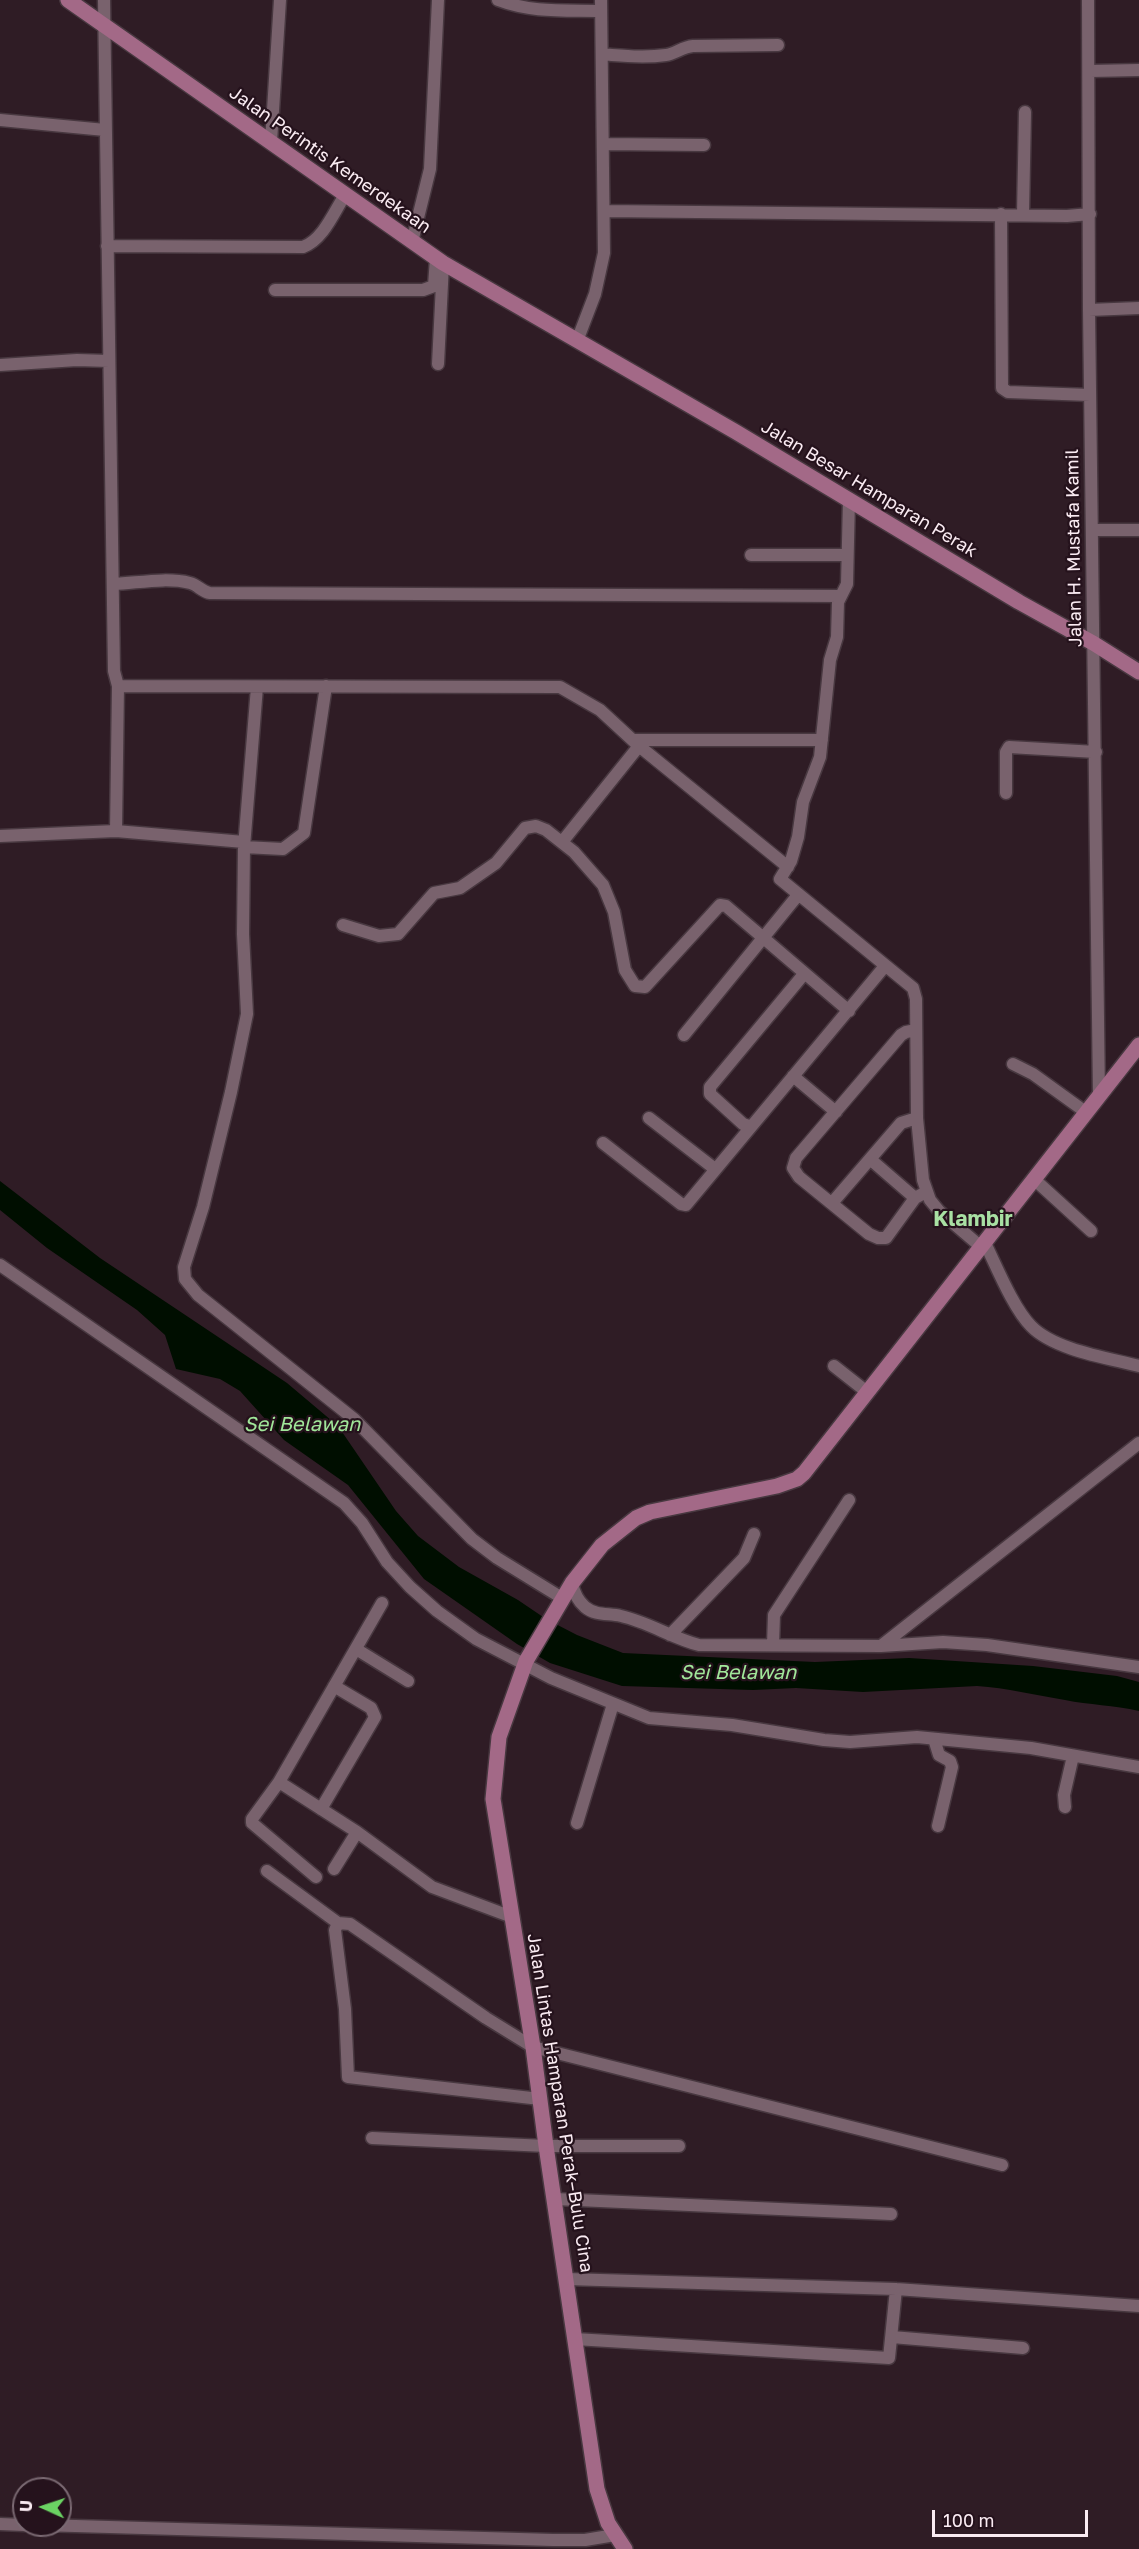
<!DOCTYPE html>
<meta charset="utf-8">
<style>
body{margin:0}
#map{position:relative;width:1139px;height:2549px;overflow:hidden;background:#2f1c25;font-family:"Golos Text",sans-serif}
canvas{display:block}
.north{position:absolute;left:12px;top:2477px;width:60px;height:60px;box-sizing:border-box;background:#25121c;border:2px solid #7a6972;border-radius:50%;rotate:273deg;font-size:16px;font-weight:700;line-height:24px;text-align:center;color:#faebf2}
.north::after{content:'';display:block;margin:auto;width:21px;height:27px;background:#6bd363;clip-path:polygon(50% 0,100% 100%,50% 72%,0 100%)}
.scale{position:absolute;left:932px;top:2510px;width:156px;height:27px;box-sizing:border-box;border:3px solid #faebf2;border-top:0;padding-left:8px;font-size:18px;line-height:21px;white-space:nowrap;color:#faebf2;-webkit-text-stroke:4px #25121c;paint-order:stroke}
</style>
<div id="map">
<canvas width="1139" height="2549"></canvas>
<div class="north">U</div>
<div class="scale">100 m</div>
</div>
<script>
const ctx = document.querySelector('canvas').getContext('2d');
ctx.lineJoin = 'round';
function paint(path, color) { ctx.fillStyle = color; ctx.fill(path, 'evenodd'); }
function strokePath(path, color, width, dash) { ctx.strokeStyle = color; ctx.lineWidth = width; ctx.lineCap = dash ? 'butt' : 'round'; ctx.setLineDash(dash || []); ctx.stroke(path); }
function label(font, color, halo, rows, align = 'center') {
  ctx.font = font + ' "Golos Text",sans-serif'; ctx.lineWidth = 4.5; ctx.setLineDash([]); ctx.textBaseline = 'middle'; ctx.strokeStyle = halo; ctx.fillStyle = color; for (const [text, x, y, turn = 0] of rows) {
    ctx.save(); ctx.translate(x, y); ctx.rotate((+turn || 0) * Math.PI / 180); ctx.textAlign = isNaN(turn) ? turn : align; if (halo) ctx.strokeText(text, 0, 0); ctx.fillText(text, 0, 0); ctx.restore();
  }
}
paint(new Path2D(`
 M0,1181L100,1258L287,1383L338,1426L396,1511L418,1536L459,1567L518,1600L546,1619L577,1635L623,1653L815,1662L909,1658L1033,1666L1117,1676L1139,1682V1711C1114,1705 1089,1705 1065,1700C1035,1695 1007,1688 977,1686L863,1692L796,1688L753,1690L622,1686L550,1663L517,1644L424,1579L348,1485L284,1440L240,1391L220,1379L176,1369L165,1335L137,1310L47,1248L0,1210Z`), '#000e00');
const minor = new Path2D(`
 M104,0L114,671L118,686L116,831
 M498,0C532,13 565,10 601,11
 M1088,0L1089,310L1099,1095
 M602,54C623,56 645,58 666,55C675,54 682,47 693,46L778,45
 M1090,71L1139,70
 M0,120L105,130
 M271,142L280,0
 M604,144L704,145
 M605,211L1067,216L1090,214
 M1001,214L1002,388L1008,392L1090,395
 M1023,214L1025,112
 M412,242L430,169L438,0
 M107,246L303,247C323,240 334,212 345,195
 M275,290H423L434,286L436,258
 M1089,310L1139,308
 M577,341L595,294L604,253L601,0
 M438,364L443,264
 M0,365L77,360L109,361
 M849,500L847,584L838,602L837,637L830,660L820,757L803,802L798,837L791,861L780,879L913,988L916,999L917,1118L923,1180L930,1200L939,1211L980,1246
 M1092,530H1139
 M751,555H847
 M114,584C138,583 166,577 190,583C198,585 202,592 210,593L841,596
 M118,686L560,687L600,710L639,746L788,867
 M257,687L244,847L243,934L247,1014L231,1092L203,1207L184,1267L185,1279L198,1295L354,1419L472,1539L497,1558L562,1598
 M633,740H822
 M1006,793V752L1009,747L1096,752
 M0,836L116,831L244,842
 M562,842L639,746
 M244,847L283,849L304,833L326,686
 M343,925L379,936L398,934L434,893L460,888L496,863L525,828L536,826L546,830L574,852L603,885L614,912L625,970L635,986L645,987L720,905L726,906L849,1011
 M916,1030L906,1032L901,1035L796,1158L793,1168L799,1177L869,1234L878,1238H886L915,1198L926,1192
 M684,1035L798,895
 M1013,1064L1033,1074L1087,1113
 M793,1076L836,1112
 M649,1118L715,1169
 M749,1126L743,1124L710,1094V1087L804,974
 M603,1143L681,1204L686,1205L885,966
 M870,1159L915,1198
 M1035,1180L1091,1231
 M832,1203L901,1123L917,1118
 M984,1241C996,1265 1013,1308 1031,1326C1054,1350 1108,1358 1139,1366
 M0,1265L344,1503L362,1523L387,1562L410,1587L437,1611L476,1639L551,1678L649,1718L732,1725L824,1740L850,1742L917,1737L1031,1748L1139,1767
 M834,1366L867,1392
 M572,1583C574,1593 577,1600 585,1607C596,1616 608,1613 621,1616C648,1622 672,1638 699,1645L881,1646L943,1642L987,1645L1139,1667
 M670,1635L744,1558L754,1534
 M773,1645L774,1615L849,1500
 M881,1646L1139,1443
 M356,1649L408,1681
 M934,1739L939,1755L950,1761L952,1767L938,1826
 M279,1782L382,1603
 M1065,1807L1064,1795L1073,1756
 M321,1809L375,1717L371,1708L334,1686
 M577,1823L613,1704
 M334,1869L357,1832
 M267,1871L338,1923L350,1924L486,2018L533,2047L1002,2165
 M316,1877L252,1823V1819L279,1782L357,1832L432,1887L512,1917
 M338,1923L335,1930L345,2009L348,2077L540,2099
 M372,2138L546,2146H679
 M555,2199L891,2214
 M567,2279L896,2289L1139,2306
 M892,2337L1023,2348
 M575,2339L889,2358L896,2289
 M0,2524L24,2525
 M41,2525L553,2540H585L615,2535`);
const major = new Path2D(`
 M68,0L443,263L736,432L1019,602L1093,643L1139,672
 M625,2549L608,2523L597,2489L546,2146L533,2047L493,1799L499,1737L526,1661L572,1583L602,1545L636,1518L650,1512L777,1486L797,1479L804,1473L1139,1045`);
strokePath(minor, '#483840', 15);
strokePath(major, '#483840', 18);
strokePath(minor, '#79626d', 12);
strokePath(major, '#a36987', 15);
label('18px', '#faebf2', '#25121c', [
 ["Jalan Perintis Kemerdekaan",330,160,35],
 ["Jalan Besar Hamparan Perak",869,489,31],
 ["Jalan H. Mustafa Kamil",1074,548,-91],
 ["Jalan Lintas Hamparan Perak–Bulu Cina",560,2103,81]
]);
label('italic 20px', '#a1e79a', '#25121c', [
 ["Sei Belawan",302,1425],
 ["Sei Belawan",738,1673]
]);
label('bold 21px', '#a9e0a3', '#25121c', [
 ["Klambir",973,1219]
]);
</script>
